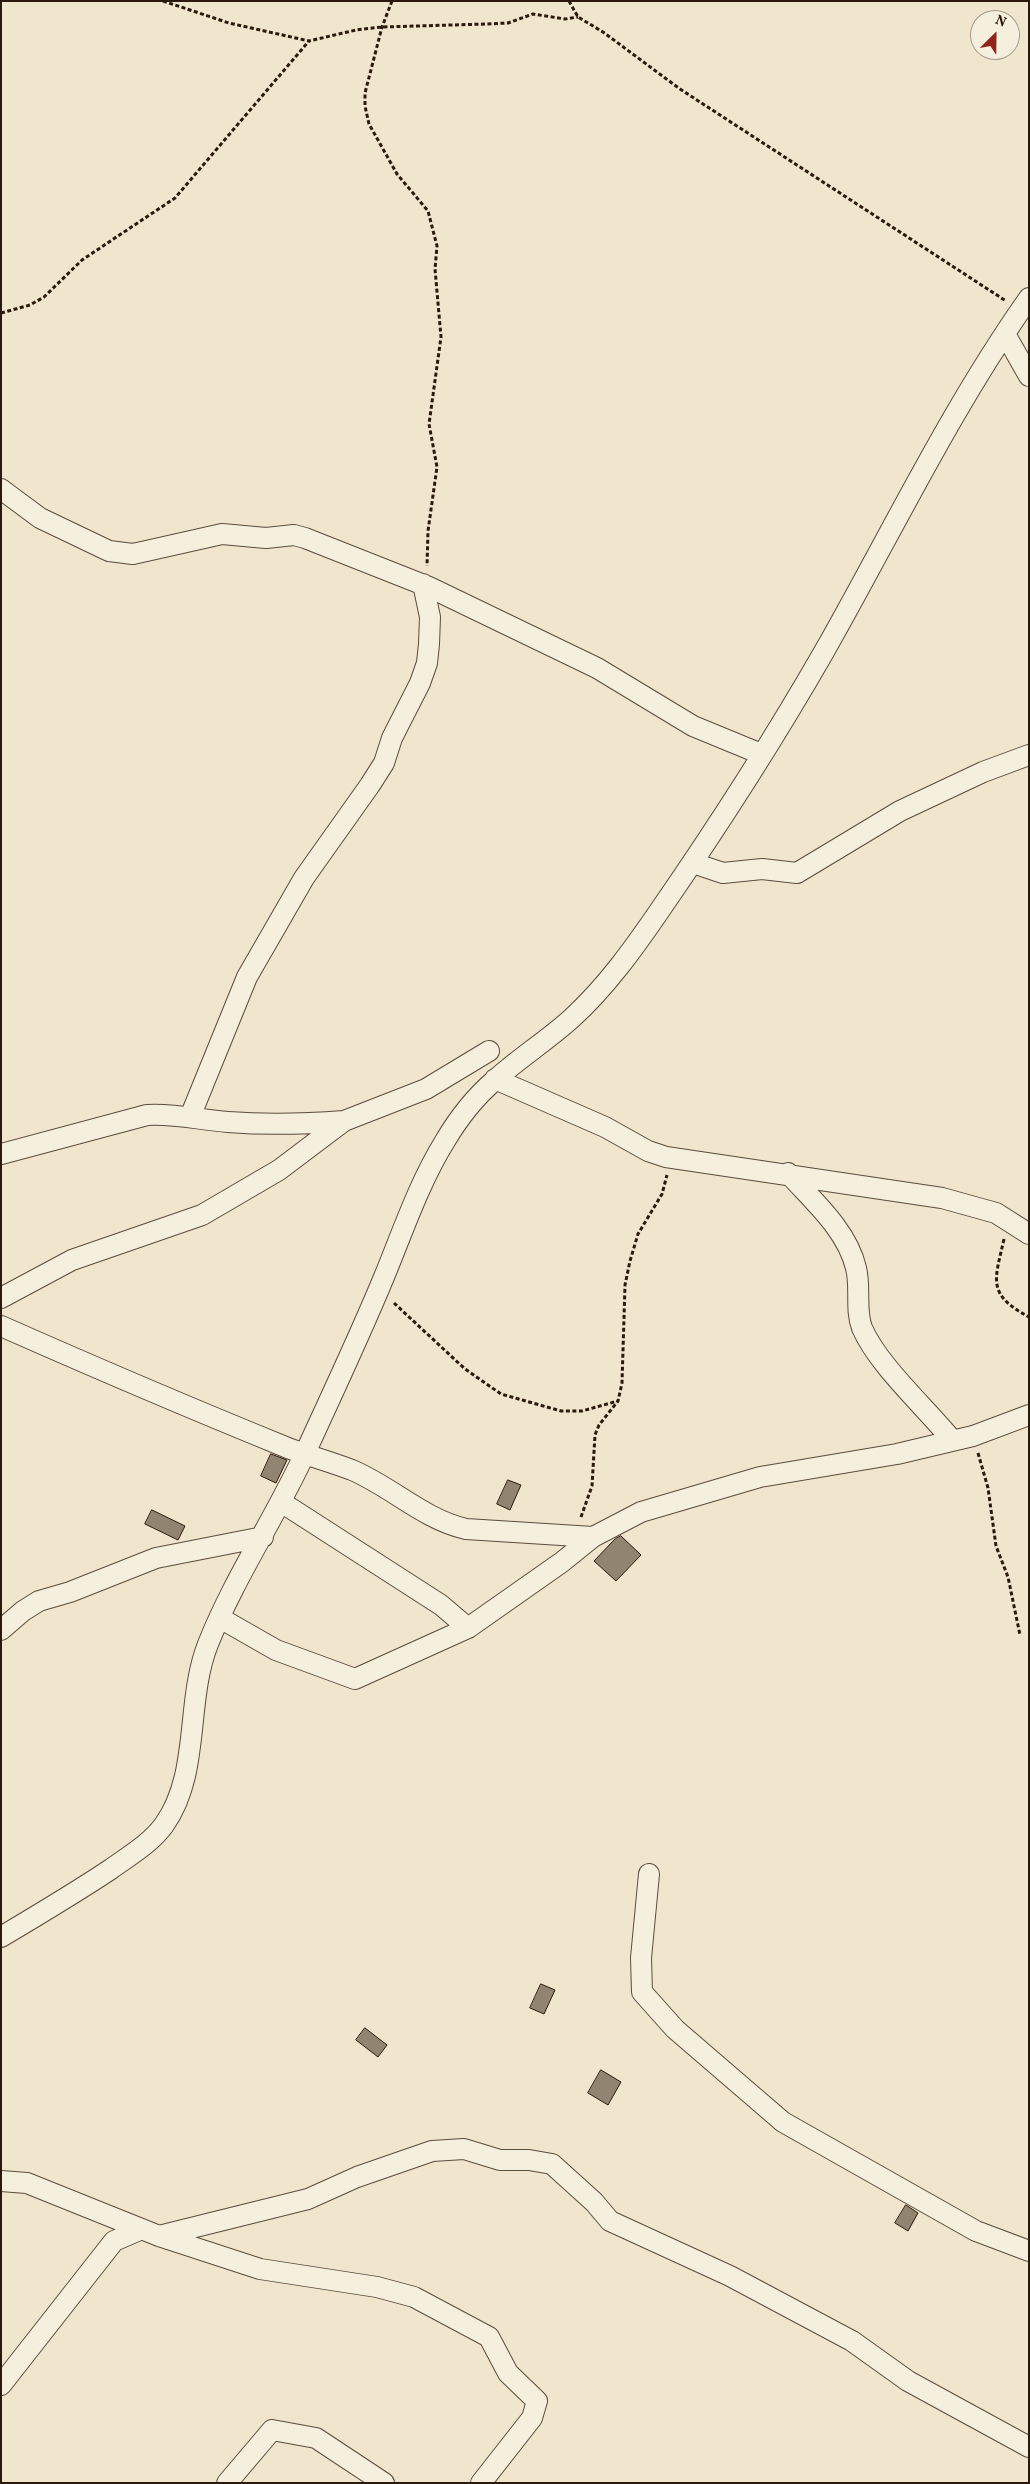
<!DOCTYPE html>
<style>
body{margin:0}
#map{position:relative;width:1030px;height:2484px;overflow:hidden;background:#f0e6cd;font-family:Vollkorn,serif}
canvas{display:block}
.frame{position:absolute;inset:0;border:2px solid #2b190d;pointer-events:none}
.north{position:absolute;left:970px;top:10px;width:50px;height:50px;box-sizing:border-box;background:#f5efde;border:1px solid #a4998a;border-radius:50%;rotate:23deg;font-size:14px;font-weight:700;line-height:20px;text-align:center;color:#2b190d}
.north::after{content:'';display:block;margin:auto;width:18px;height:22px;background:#8f2418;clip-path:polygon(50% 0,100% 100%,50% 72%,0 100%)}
</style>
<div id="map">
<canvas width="1030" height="2484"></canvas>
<div class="frame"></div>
<div class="north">N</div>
</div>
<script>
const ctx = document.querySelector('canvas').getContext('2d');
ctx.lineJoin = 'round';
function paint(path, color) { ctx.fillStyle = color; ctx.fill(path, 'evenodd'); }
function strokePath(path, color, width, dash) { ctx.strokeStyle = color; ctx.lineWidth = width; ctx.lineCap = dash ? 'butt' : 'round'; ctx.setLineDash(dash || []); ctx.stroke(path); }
const building = new Path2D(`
 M271,1454L287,1460L276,1483L261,1476Z
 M508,1480L521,1485L510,1510L497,1504Z
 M152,1510L185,1526L178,1540L145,1524Z
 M621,1536L641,1555L616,1581L594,1561L615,1539Z
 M541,1984L555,1990L544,2014L530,2008Z
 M365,2028L387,2045L378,2057L356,2040Z
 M601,2070L621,2082L608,2105L588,2093Z
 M906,2205L918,2213L908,2231L895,2223Z`);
paint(building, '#918471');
strokePath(building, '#2b190d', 1);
const street = new Path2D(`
 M1005,334L1029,376
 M1,489L40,518L109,551L133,554L222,534L266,538L294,535L305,538L429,587L597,668L693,726L761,754
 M693,863L723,873L762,869L797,873L900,811L983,772L1029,755
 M495,1079L605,1127L648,1151L666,1157L942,1198L996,1213L1029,1234
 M190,1117L247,977L304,878L370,785L384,763L392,738L420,683L427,663L429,644L430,617L423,584
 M1,1154L147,1115C174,1113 200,1120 228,1122C266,1125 306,1124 344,1121
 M788,1173C814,1202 847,1230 856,1268C861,1287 855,1310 862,1328C878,1365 926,1408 952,1440
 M1,1298L72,1260L202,1215L279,1170L344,1121L426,1089L489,1051
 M1,1326C96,1368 192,1409 288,1448C309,1456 331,1462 352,1470C392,1487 423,1519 466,1529L593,1537
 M281,1502L441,1605L468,1628
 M220,1618L276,1650L355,1679L468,1628L562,1562L593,1537L641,1512L760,1477L897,1454L973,1436L1029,1415
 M1,1630L23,1611L39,1601L70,1592L156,1558L263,1537
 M649,1874L641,1958L642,1992L675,2029L783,2122L976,2231L1029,2251
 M1,1937C38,1915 75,1893 111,1869C129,1856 150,1844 164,1825C201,1773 185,1702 208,1644C235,1576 277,1515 307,1449C333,1392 360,1335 384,1277C403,1231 419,1183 445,1141C458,1119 475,1097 495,1080C519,1058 548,1040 572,1018C606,987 634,948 660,910C718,826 774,739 825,650C892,532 950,410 1029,298
 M1,2181L27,2183L159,2236L260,2269L377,2287L414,2297L489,2337L508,2373L537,2401L532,2418L481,2483
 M159,2236L308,2199L357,2177L432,2151L464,2149L500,2160H529L552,2164L594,2202L610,2221L730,2276L852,2341L908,2381L1029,2447
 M1,2385L114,2241L142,2229
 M227,2483L272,2430L316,2438L384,2483`);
strokePath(street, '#5c4c3d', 22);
strokePath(new Path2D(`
 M163,1L229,23L309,41L356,30L382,27L487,24L508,23L533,14L565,19L578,17
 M392,1L382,27L365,93V106L369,124L397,174L428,211L437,246L435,269L441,337L429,424L437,467L428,531L427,566
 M569,1L578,17L603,32L680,89L1006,301
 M1,313L30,305L44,297L82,260L175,198L309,41
 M1004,1239C995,1280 986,1294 1029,1317
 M394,1303L465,1369L501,1394L561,1411H582L618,1401
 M978,1453L988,1488L996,1546L1008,1577L1020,1635
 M581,1517L592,1486L595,1435L599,1425L618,1401L622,1383L625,1285L630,1261L638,1234L662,1194L667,1175`), '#2b190d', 3, [4, 2.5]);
strokePath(street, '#f5efde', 20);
</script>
